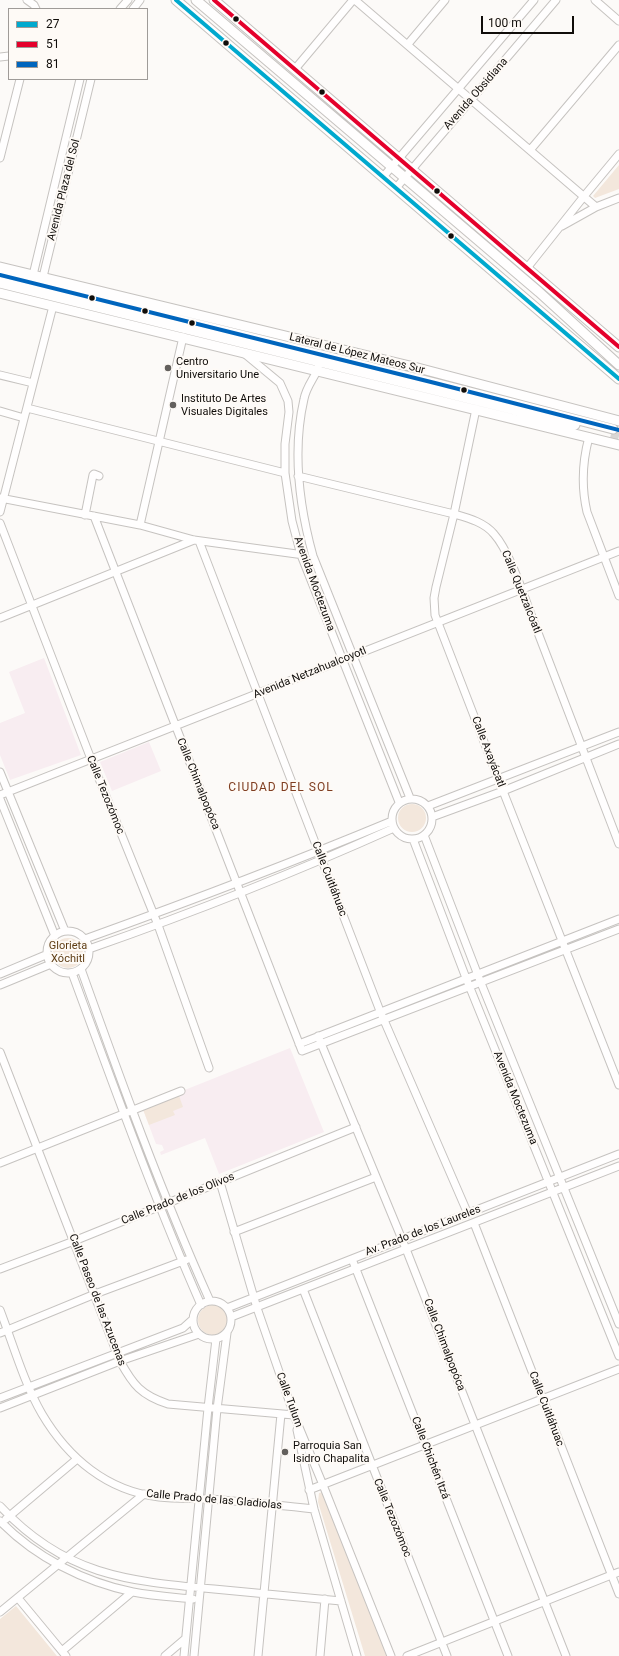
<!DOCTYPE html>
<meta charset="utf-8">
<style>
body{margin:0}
#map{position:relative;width:619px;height:1656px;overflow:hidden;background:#fcfaf8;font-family:Roboto,sans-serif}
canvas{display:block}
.legend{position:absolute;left:8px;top:8px;width:140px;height:72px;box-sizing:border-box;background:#fefaf6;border:1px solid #9f9b98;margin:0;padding:5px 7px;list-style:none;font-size:12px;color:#100d0a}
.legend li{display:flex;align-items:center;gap:8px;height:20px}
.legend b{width:20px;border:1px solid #9f9b98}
.scale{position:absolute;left:481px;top:16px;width:93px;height:18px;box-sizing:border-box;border:2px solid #100d0a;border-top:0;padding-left:5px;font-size:12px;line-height:14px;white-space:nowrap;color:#100d0a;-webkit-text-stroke:3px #fefaf6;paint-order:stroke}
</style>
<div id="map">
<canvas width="619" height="1656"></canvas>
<ul class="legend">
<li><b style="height:5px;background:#00a9ce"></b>27</li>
<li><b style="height:5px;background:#e4002b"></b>51</li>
<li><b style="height:5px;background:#0065bd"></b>81</li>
</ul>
<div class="scale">100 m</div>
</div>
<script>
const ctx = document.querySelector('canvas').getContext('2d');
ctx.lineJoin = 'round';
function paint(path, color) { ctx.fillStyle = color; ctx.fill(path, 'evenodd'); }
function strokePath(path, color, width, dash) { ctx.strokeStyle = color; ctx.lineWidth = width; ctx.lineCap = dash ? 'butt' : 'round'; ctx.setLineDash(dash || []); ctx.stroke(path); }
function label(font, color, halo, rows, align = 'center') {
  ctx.font = font + ' Roboto,sans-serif'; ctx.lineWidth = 4; ctx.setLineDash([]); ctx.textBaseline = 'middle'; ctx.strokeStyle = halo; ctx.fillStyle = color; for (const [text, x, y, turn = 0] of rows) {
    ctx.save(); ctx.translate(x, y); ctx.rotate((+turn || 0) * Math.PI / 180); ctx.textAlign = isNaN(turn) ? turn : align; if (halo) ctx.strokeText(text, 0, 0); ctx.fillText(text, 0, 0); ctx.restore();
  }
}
paint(new Path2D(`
 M44,658L81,755L10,780L0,755V723L25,713L9,672Z
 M149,742L161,771L112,791L100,762Z
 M290,1048L324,1132L219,1174L205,1138L161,1155L160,1152L164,1150L162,1145L156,1144L142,1107Z`), '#f8edf1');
paint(new Path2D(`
 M619,165V189L595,198L593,196Z
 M398 818a14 14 0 1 1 28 0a14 14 0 1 1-28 0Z
 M53 953a15 15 0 1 1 30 0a15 15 0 1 1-30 0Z
 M178,1093L183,1107L173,1111L175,1115L149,1125L142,1107Z
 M198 1320a15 15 0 1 1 30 0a15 15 0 1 1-30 0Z
 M323,1492L387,1656H365L318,1502L319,1493Z
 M16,1606L57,1656H0V1619Z`), '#f3e7dc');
strokePath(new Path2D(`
 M611,434L619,436`), '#d9d6d4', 9, [9, 4.5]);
const minor = new Path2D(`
 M27,0L34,5L36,9
 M355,0L596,207
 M595,0L619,21
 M120,9L128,0
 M133,9L140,0
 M408,44L445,0
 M0,57L9,56
 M295,69L353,0
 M531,149L619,45
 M0,158L20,79
 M383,177L534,0
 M396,188L556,0
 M562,226L596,207L619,198
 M527,268L585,195L619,154
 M33,275L80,79
 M42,281L91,79
 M245,354L280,383L288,401L289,412L285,444V473L292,521L301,555L399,802
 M320,357C319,361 319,367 317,371C312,381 306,388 304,399C292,451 299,505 313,556L410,798
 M0,375L33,383
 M27,408L285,473
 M476,409L454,514L436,587L434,598L435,615L503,791L619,1085
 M0,411L24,418
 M589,437C582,463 581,486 587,512L619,596
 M298,476L454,514C468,518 484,522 494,534C511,553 525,600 535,625C563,698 591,771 619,844
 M0,498L140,525L194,540L304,555
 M0,512L53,306
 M85,515L93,475L94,474L99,476
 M94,516L302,1051L619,929
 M0,523L91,759L158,925L209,1068
 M140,525L183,337
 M199,541L380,1011L468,1214
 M0,618L194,540
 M0,772L65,931
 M0,795L619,551
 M392 819a20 20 0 1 1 40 0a20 20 0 1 1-40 0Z
 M0,799L55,936
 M428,806L619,732
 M432,817L503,791L619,744
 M424,835L481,983L619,1324
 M413,839L466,978L619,1356
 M47 952a21 21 0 1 1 42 0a21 21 0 1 1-42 0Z
 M85,939C188,902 291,863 392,821
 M89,949C192,913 294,873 394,828
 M81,969C121,1081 161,1192 210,1301
 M72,973C113,1084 153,1196 201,1305
 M0,974L48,954
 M0,985L51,964
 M318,1036L406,1249L566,1656
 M299,1044L619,919
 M0,1052L120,1361C133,1385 141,1395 168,1404L294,1415
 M0,1163L181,1091
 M220,1182L257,1308L294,1415L323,1485L391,1656
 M474,1223L619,1594
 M234,1232L376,1177
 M352,1259L508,1656
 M0,1269L74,1241L356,1127
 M303,1289L447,1656
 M193 1320a19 19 0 1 1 38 0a19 19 0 1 1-38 0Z
 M227,1308L619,1154
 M0,1310C13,1344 24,1383 42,1414C68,1458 107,1491 159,1497C176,1499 193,1498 211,1499C245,1502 279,1505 314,1509
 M231,1317L619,1166
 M0,1333L95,1294L186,1260
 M0,1398L183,1328L193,1319
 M0,1408L120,1361L199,1334
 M297,1430L314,1509L357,1656
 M309,1490L619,1369
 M0,1506C64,1575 126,1581 214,1589C256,1593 299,1597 341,1601
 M6,1519L77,1459
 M0,1521C35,1557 84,1582 133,1592C153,1596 173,1597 193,1599
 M18,1598L66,1656
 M0,1612L144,1494
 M62,1651L132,1592
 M165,1656L185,1639
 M184,1656L208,1408L216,1339
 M194,1656L217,1409L227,1333
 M258,1656L281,1414
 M320,1656L325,1599
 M407,1656L619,1572`);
const major = new Path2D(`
 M176,0L619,379
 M196,0L539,292L619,365
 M214,0L619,347
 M0,267L414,367L619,421
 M0,275L435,383L613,429
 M0,283L575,425
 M0,293L619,445`);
strokePath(minor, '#c6c3c0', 9);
strokePath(major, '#c6c3c0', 11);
strokePath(minor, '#fffefe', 7);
strokePath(major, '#fffefe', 9);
strokePath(new Path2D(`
 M176,0L619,379`), '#00a9ce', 4);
strokePath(new Path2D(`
 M214,0L619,347`), '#e4002b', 4);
strokePath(new Path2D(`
 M0,275L435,383L619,430`), '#0065bd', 4);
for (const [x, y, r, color] of [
 [236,19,3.5,"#100d0a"],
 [226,43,3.5,"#100d0a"],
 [322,92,3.5,"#100d0a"],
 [437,191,3.5,"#100d0a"],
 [451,236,3.5,"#100d0a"],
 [92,298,3.5,"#100d0a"],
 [145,311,3.5,"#100d0a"],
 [192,323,3.5,"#100d0a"],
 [168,368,4,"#63605d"],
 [464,390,3.5,"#100d0a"],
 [173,405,4,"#63605d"],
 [285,1452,4,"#63605d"]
]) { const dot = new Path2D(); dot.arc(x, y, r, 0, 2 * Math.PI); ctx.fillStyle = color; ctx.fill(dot); strokePath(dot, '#fefaf6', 1.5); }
label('11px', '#100d0a', '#fefaf6', [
 ["Avenida Obsidiana",476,94,-49],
 ["Avenida Plaza del Sol",64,190,-76],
 ["Lateral de López Mateos Sur",357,354,14],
 ["Avenida Moctezuma",314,584,70],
 ["Calle Quetzalcóatl",521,592,68],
 ["Avenida Netzahualcoyotl",310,673,-22],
 ["Calle Axayácatl",488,752,69],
 ["Calle Chimalpopóca",198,784,68],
 ["Calle Tezozómoc",105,795,68],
 ["Calle Cuitláhuac",329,879,69],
 ["Avenida Moctezuma",515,1098,68],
 ["Calle Prado de los Olivos",178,1199,-22],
 ["Av. Prado de los Laureles",423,1231,-21],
 ["Calle Paseo de las Azucenas",97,1300,69],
 ["Calle Chimalpopóca",444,1345,69],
 ["Calle Tulum",289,1400,70],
 ["Calle Cuitláhuac",546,1409,69],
 ["Calle Chichén Itzá",430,1458,69],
 ["Calle Prado de las Gladiolas",214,1500,5],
 ["Calle Tezozómoc",392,1518,68]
]);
label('11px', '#100d0a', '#fefaf6', [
 ["Centro",176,362],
 ["Universitario Une",176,375],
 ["Instituto De Artes",181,399],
 ["Visuales Digitales",181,412],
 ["Parroquia San",293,1446],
 ["Isidro Chapalita",293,1459]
], 'left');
label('11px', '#5f3e15', '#fefaf6', [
 ["Glorieta",68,946],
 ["Xóchitl",68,959]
]);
ctx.letterSpacing = '1px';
label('12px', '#7f3d20', '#fefaf6', [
 ["CIUDAD DEL SOL",281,788]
]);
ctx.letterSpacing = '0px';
</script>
